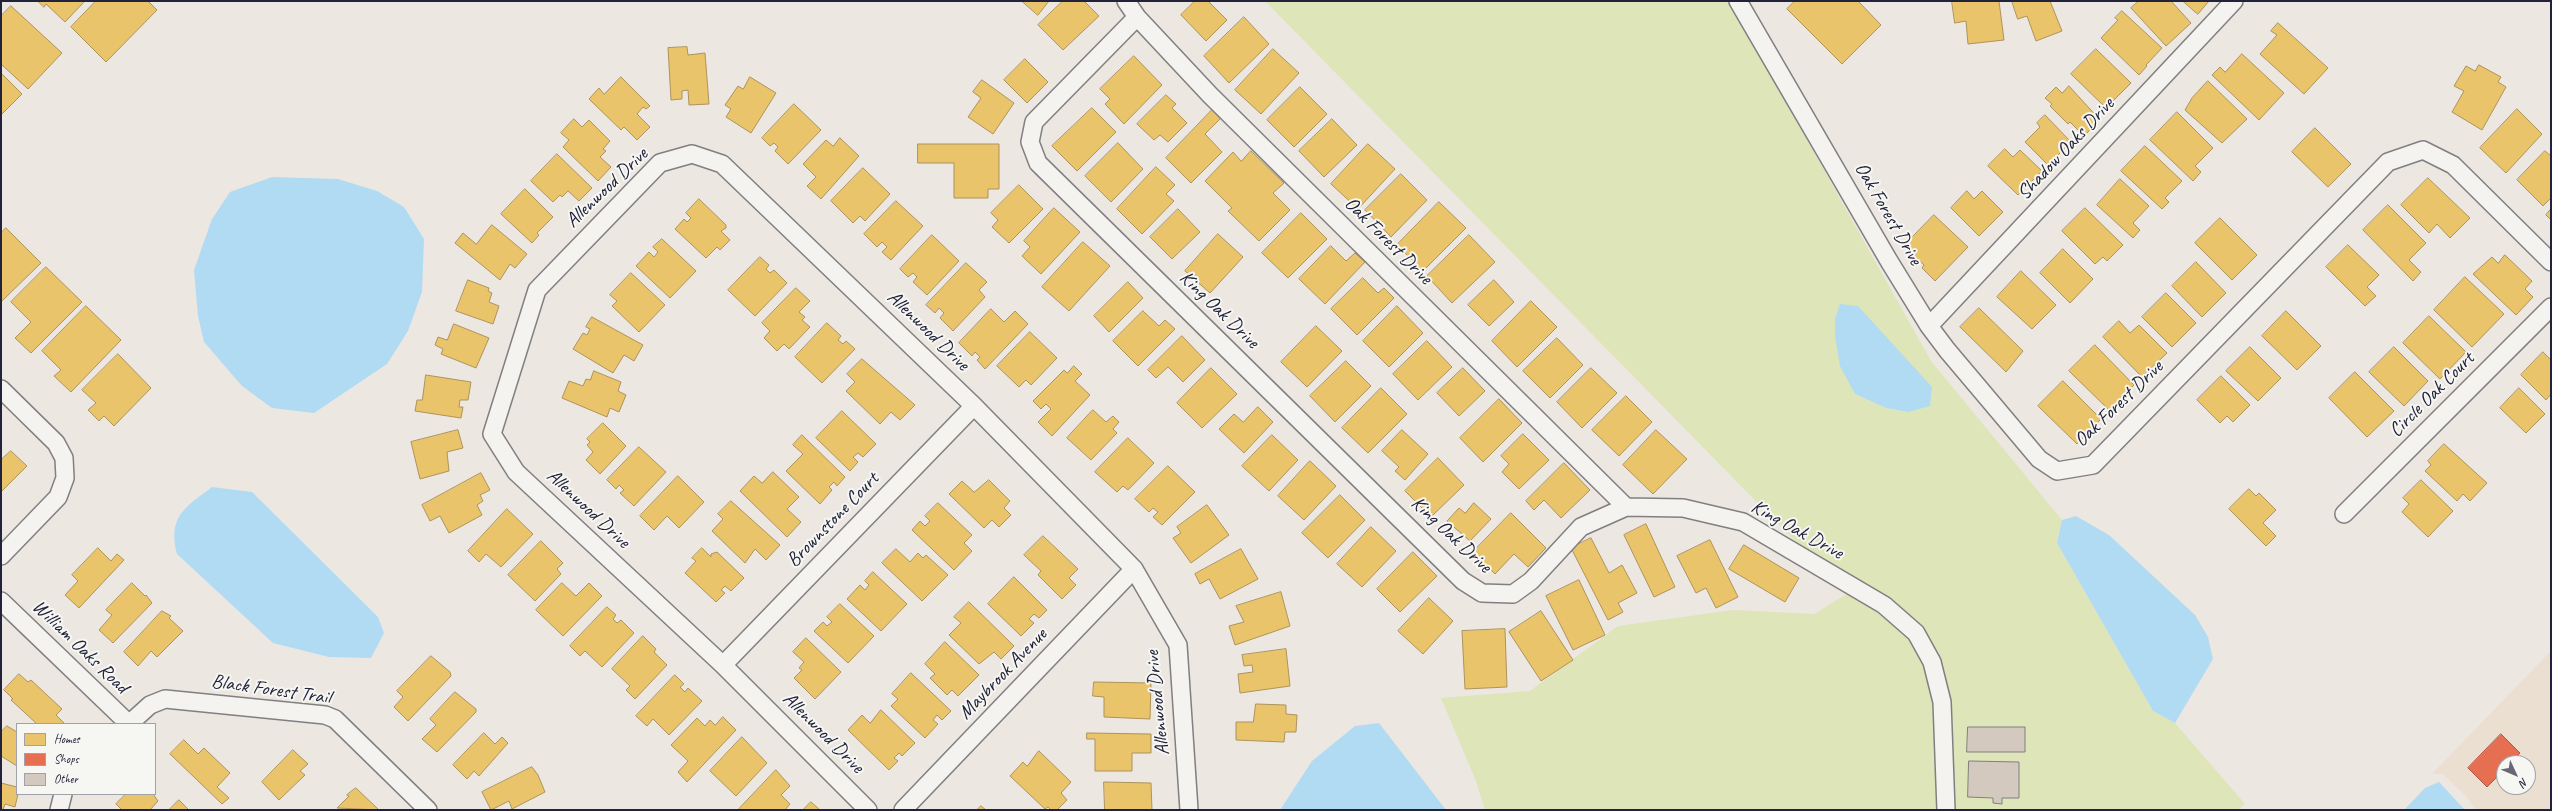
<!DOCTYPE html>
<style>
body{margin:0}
#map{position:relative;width:2552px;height:811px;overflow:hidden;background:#ece7e1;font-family:Caveat,sans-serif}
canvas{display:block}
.frame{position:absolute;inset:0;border:2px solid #22223b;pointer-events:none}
.legend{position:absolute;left:16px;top:723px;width:140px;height:72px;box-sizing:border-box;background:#f6f6f2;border:1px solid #a1a1a9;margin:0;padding:5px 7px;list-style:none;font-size:12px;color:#22223b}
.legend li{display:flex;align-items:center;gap:8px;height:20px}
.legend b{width:20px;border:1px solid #a1a1a9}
.north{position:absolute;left:2496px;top:755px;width:40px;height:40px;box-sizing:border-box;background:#f6f6f2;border:1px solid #a1a1a9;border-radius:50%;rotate:134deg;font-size:11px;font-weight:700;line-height:16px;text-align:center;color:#22223b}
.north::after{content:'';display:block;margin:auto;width:14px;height:18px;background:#696775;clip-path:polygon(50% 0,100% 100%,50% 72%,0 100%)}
</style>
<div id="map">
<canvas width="2552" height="811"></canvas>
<div class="frame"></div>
<ul class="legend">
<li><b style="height:11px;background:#e9c46a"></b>Homes</li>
<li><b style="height:11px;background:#e76f51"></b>Shops</li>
<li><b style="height:11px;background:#d3c9bf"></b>Other</li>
</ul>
<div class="north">N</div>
</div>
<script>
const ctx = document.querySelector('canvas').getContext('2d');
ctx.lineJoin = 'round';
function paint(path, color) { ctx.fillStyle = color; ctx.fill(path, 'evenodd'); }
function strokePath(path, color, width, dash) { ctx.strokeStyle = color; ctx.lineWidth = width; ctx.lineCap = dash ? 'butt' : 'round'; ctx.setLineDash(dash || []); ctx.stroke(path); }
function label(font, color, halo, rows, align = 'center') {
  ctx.font = font + ' Caveat,sans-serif'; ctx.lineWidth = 4; ctx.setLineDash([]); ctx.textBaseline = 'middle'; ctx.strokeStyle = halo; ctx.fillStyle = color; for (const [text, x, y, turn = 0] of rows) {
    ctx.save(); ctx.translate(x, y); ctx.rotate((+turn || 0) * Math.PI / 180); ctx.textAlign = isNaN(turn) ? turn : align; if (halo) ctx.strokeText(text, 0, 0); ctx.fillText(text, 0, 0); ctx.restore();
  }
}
paint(new Path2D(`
 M2551,651V810H2475L2467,797L2443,774H2432ZM2504,763H2528V787H2504Z`), '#eadfd1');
paint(new Path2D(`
 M1265,1H1729L1931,361L2062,520L2057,543L2153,711L2175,723L2245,804L2238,810H1485L1476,781L1441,698L1530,691L1618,626L1733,610L1814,614L1847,594ZM1855,394L1908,412L1886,408Z`), '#dee5b8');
paint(new Path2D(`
 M272,177L338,179L377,191L404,207L424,239L422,292L408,331L387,364L314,413L272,408L242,386L204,342L198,316L194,270L212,219L230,192Z
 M1840,304L1858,306L1932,387L1930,406L1908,412L1886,408L1855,394L1840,366L1835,336V319Z
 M212,487L252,492L378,617L384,633L371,658L329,657L273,643L177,554C167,516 186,507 212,487Z
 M2076,516L2109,535L2195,615L2208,637L2213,659L2175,723L2153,711L2057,543L2062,520Z
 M1379,723L1446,810H1280L1312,761L1355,726Z
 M2439,782L2465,810H2404L2425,788Z`), '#b1dbf2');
const homes = new Path2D(`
 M38,1H85L65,22L46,4L44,7Z
 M96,1H148L157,10L106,62L71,27Z
 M1022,1H1049L1038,15Z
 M1063,1H1084L1099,16L1063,50L1038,25Z
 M1195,1H1208L1227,20L1206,41L1181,15Z
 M1795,1H1858L1881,25L1842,64L1787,9Z
 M1952,1H1999L2004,40L1968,44L1966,21L1955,23Z
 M2012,1H2050L2062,31L2036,41L2027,16L2018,19Z
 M2139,1H2171L2191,23L2166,46L2131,8Z
 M2183,1H2209L2198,14Z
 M11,6L62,53L28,89L1,64V16Z
 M2122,11L2162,48L2146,65L2147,66L2139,75L2101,38L2118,20L2115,18Z
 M1244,17L1269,44L1229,83L1204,56Z
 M2278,23L2328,68L2304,94L2260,54L2277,35L2271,31Z
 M687,47L688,55L705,53L709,104L689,105L688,90L682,91V99L671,100L668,48Z
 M1273,49L1299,73L1261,114L1235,90Z
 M2096,49L2131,83L2106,108L2071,74Z
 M2242,54L2284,93L2259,120L2212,75L2220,67L2225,72Z
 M1134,56L1162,85L1124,124L1105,104L1110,99L1100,89Z
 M1025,59L1048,82L1027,103L1004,80Z
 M2479,65L2501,77L2498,82L2506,87L2482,130L2452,112L2464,91L2454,86L2466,66L2475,71Z
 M1,73L22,94L1,115Z
 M621,77L650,106L646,109L643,107L637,114L650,127L637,140L624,127L621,130L589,99L599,88L604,94Z
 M750,77L776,93L751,133L726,117L731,109L725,105L738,86L743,89Z
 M982,80L1014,103L993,134L968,117L981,98L973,92Z
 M2208,81L2247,119L2222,143L2185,110L2192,98Z
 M2069,86L2100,120L2084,136L2070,122L2068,124L2050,106L2052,104L2045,98L2056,87L2062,93Z
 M1300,87L1327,114L1294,147L1267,120Z
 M1166,95L1176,104L1172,108L1187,123L1168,142L1160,135L1154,140L1137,124Z
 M794,104L821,130L788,164L775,151L778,147L774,143L770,146L762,138Z
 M1092,108L1116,132L1077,171L1052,146Z
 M2517,109L2542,134L2506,173L2480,148Z
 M1212,110L1221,118L1205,134L1222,152L1191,183L1166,158Z
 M2177,112L2213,148L2195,166L2201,172L2193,181L2150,140Z
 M2045,115L2071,142L2048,165L2025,142L2040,127L2037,123Z
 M574,119L582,127L589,120L610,141L603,149L606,151L600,157L611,167L598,181L563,147L569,140L561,133Z
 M1332,119L1357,145L1324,177L1299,151Z
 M2315,128L2351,164L2328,187L2292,152Z
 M840,138L859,156L821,199L807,186L816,177L803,164L826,140L833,146Z
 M1118,143L1143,169L1111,202L1085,176Z
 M918,144H999V189H988V198H954V163H918Z
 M1368,144L1395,169L1358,209L1331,184Z
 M2145,146L2182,181L2165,198L2169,202L2162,209L2121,171Z
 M2005,149L2013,157L2020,150L2042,171L2018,195L1988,166Z
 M1251,151L1284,183L1273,193L1290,210L1259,241L1228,211L1232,208L1205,181L1233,152L1241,161Z
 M2545,151L2551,156V198L2543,206L2517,180Z
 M557,154L592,188L579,201L568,191L562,197L560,195L553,202L531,181Z
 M1156,167L1175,185L1166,194L1174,201L1142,234L1117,209Z
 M863,168L890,194L865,221L860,216L853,223L831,201Z
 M1401,174L1427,200L1391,237L1365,210Z
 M2428,178L2470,218L2450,238L2437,224L2429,233L2401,205Z
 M2120,179L2149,206L2133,223L2140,230L2133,238L2097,205Z
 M1019,185L1043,209L1009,243L992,227L998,220L991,213Z
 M525,189L553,217L537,233L539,235L532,243L501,214Z
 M1967,191L1974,199L1982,191L2003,212L1979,236L1951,208Z
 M699,199L726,225V228L721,231L730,240L720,250L717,247L706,258L675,229L684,219L687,222L691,218L686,213Z
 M896,201L923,226L891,260L882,252L887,247L882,242L877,247L864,234Z
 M1439,202L1466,228L1423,271L1397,245Z
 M2388,205L2426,243L2409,260L2421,272L2413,281L2363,230Z
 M1054,208L1080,232L1041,274L1022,256L1030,247L1024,241Z
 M2085,208L2123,245L2107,261L2103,257L2095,264L2062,231Z
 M1178,209L1200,232L1172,259L1150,237Z
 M2551,209V220L2546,215Z
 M1301,213L1327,239L1288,278L1262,253Z
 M1934,215L1968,247L1935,281L1922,268L1924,265L1904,246Z
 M2220,218L2257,255L2232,280L2195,243Z
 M492,225L527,254L515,268L510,264L500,280L455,243L463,233L476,244Z
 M6,228L41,263L1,302V233Z
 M1218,234L1243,257L1210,293L1185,271Z
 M932,235L959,261L927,295L913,282L917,277L913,273L908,277L900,269Z
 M1469,235L1495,262L1452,303L1427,276Z
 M662,239L696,271L670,298L636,266L649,252L654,257L658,252L653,247Z
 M1083,242L1110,266L1069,311L1042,287Z
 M2348,245L2379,275L2367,287L2376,296L2365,306L2326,267Z
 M1331,246L1346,261L1355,253L1365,262L1325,304L1299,279Z
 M2063,249L2093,279L2070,303L2040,273Z
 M2505,255L2532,281L2525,289L2533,297L2516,315L2473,274L2492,257L2498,263Z
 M760,257L769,265L766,269L770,273L774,270L787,283L755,316L728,290Z
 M2196,262L2226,293L2202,317L2172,286Z
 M966,263L987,282L979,290L985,297L953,331L940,318L944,313L939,308L935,313L926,305Z
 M46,267L82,302L31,353L15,338L31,322L11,302Z
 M2021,271L2056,305L2032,329L1997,297Z
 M631,273L665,305L639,332L612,306L617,301L610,295Z
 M2465,277L2504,314L2472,347L2434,310Z
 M1363,278L1378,293L1384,288L1394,298L1357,335L1331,309Z
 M468,280L489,288L488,291L492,293L489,302L499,306L493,324L456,311Z
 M1494,280L1514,302L1489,326L1468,305Z
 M1128,282L1143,298L1109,332L1094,316Z
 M796,288L810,301L799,312L805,317L802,320L810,327L789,349L784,344L777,351L764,338L770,331L762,323Z
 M2166,293L2196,323L2172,347L2142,317Z
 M1531,301L1557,327L1517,367L1492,341Z
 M86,306L121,340L71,392L54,376L61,370L42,351Z
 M1397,306L1423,333L1389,367L1363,341Z
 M1979,308L2023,351L2006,372L1960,327Z
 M991,309L1004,322L1015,311L1028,324L985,369L977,360L980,357L975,352L972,356L959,343Z
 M1143,311L1159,326L1165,320L1175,329L1138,366L1113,341Z
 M2286,311L2321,346L2297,370L2262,336Z
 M2429,316L2466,352L2440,379L2403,343Z
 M592,317L643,345L634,361L624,355L613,373L573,349L583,333L587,335L590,329L586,327Z
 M2119,321L2130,333L2139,325L2167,353L2142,377L2103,337Z
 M827,323L841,336L838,340L843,344L846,341L855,349L822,383L795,357Z
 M454,324L489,338L476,368L441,354L443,349L435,345L438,337L447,340Z
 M1316,326L1342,351L1307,387L1281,362Z
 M1030,332L1057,358L1031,385L1026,380L1019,387L997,366Z
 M1182,336L1205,360L1183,382L1168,367L1156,378L1148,370Z
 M1557,338L1583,365L1550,398L1523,371Z
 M1427,341L1452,367L1418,400L1393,374Z
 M2095,345L2134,385L2109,410L2069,371Z
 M2250,347L2281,378L2258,401L2226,371Z
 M2394,347L2428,381L2404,406L2369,372Z
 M2543,352L2551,360V394L2546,400L2521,375Z
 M118,354L151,388L114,426L104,416L99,421L88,410L96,403L82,390Z
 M862,359L915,405L900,420L891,412L880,424L846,391L855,382L847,374Z
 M1346,361L1371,386L1335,422L1310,396Z
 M1074,366L1082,374L1075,381L1090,395L1052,436L1038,422L1051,409L1046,404L1041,409L1033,401L1064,370L1067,373Z
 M1211,368L1237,394L1202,428L1177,403Z
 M1463,368L1485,391L1459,416L1437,393Z
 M1591,368L1617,393L1582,428L1557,402Z
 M594,371L621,382L618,391L626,395L619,412L610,408L607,417L562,398L569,381L583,386L586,379L590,380Z
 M2355,372L2394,411L2367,437L2329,398Z
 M426,375L471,382L468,400H460L459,407H463L461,418L415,411L417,400H422Z
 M2221,376L2250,405L2233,422L2227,416L2220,423L2197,400Z
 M2063,381L2101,419L2077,444L2038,406Z
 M1381,388L1407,414L1368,453L1342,428Z
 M2519,388L2545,414L2526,433L2500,408Z
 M1626,396L1652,422L1619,456L1592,430Z
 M1499,399L1522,423L1483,462L1460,438Z
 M1258,407L1273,422L1244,453L1219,429L1234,414L1243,422Z
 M1093,410L1106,422L1113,416L1119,422L1113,429L1117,433L1091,460L1067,438Z
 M842,411L876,444L863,457L858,453L853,457L858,462L850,471L816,438Z
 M603,423L626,446L600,474L586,460L593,452L587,445L590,442L587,439Z
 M458,430L463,448L447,452L449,471L420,479L411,442Z
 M1402,430L1428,454L1405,480L1395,471L1399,467L1382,451Z
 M1656,430L1687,459L1653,494L1623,465Z
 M1523,434L1549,460L1519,489L1502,472L1509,464L1501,456Z
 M802,435L845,477L837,486L834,482L829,487L832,490L820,504L786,471L803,454L793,445Z
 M1272,435L1298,460L1269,491L1242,466Z
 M1128,438L1154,463L1128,490L1123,486L1117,492L1095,472Z
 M2444,444L2487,483L2470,501L2463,494L2457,501L2425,471L2431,465L2428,461Z
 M639,447L666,472L634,506L620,493L624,490L619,485L616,489L607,480Z
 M11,451L27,466L1,492V460Z
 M1438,458L1464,485L1431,517L1405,491Z
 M1310,461L1336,486L1304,520L1278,496Z
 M1564,463L1590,490L1561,518L1544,500L1534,510L1526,501Z
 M1168,466L1195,492L1162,525L1153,517L1158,512L1153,508L1149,512L1135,499Z
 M773,472L799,497L787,509L801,522L787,537L740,491L754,476L762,483Z
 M481,473L490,490L480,495L483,501L477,505L482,515L449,533L440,516L430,521L422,505Z
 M678,476L704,502L679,528L667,516L654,530L640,516Z
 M989,480L1010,501L1004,508L1011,515L999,527L992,520L984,528L949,494L962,481L974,492Z
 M2421,480L2453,511L2428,537L2402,512L2409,504L2403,498Z
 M2249,489L2256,496L2259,493L2276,510L2263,523L2276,536L2266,546L2229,509Z
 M1340,495L1365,520L1328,558L1302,533Z
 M731,501L780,545L766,560L755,549L745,563L712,531L723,519L718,514Z
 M938,503L972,535L964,543L972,551L954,570L912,530L920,521L925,526L930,521L925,516Z
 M1474,503L1491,519L1470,541L1447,521L1459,508L1465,513Z
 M1207,505L1229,535L1191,563L1173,538L1181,533L1177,527Z
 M507,509L533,534L501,567L486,554L479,562L468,551Z
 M1511,513L1546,548L1528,567L1514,554L1495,574L1473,552Z
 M1646,524L1675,587L1654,597L1624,535Z
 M1371,527L1396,551L1362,587L1337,564Z
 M1043,536L1078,569L1069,578L1076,585L1062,599L1038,575L1041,571L1024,555Z
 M1591,538L1609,573L1622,565L1637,593L1618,603L1623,612L1608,620L1571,548Z
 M1710,540L1738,597L1716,608L1706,588L1696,593L1677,556Z
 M541,541L563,563L557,569L561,574L535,601L508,575Z
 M1744,545L1799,578L1785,602L1729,569Z
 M98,548L111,561L117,554L124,560L79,608L65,595L78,581L72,575Z
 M702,548L711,557V554L717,552L744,578L731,591L725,586L721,590L725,593L716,602L685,573L696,561L692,558Z
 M896,549L910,562L918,553L923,558L926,555L948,575L922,601L882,563Z
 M1241,549L1258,579L1220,599L1209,579L1200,584L1195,574Z
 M1413,552L1437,576L1400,612L1377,589Z
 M873,572L907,604L881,631L847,599L860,585L865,590L869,585L865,581Z
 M1014,577L1047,610L1039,618L1034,614L1029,619L1034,623L1021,636L988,604Z
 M1579,580L1605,635L1573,650L1546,596Z
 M132,583L145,596L146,595L152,603L113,643L99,630L112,615L106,610Z
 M562,583L576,596L589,583L602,596L563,636L536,610Z
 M1281,592L1290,626L1235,645L1229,626L1244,622L1236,606Z
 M1429,598L1453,621L1423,654L1398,631Z
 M969,602L1014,646L1001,659L994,652L979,664L949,635L961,623L954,617Z
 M840,604L874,636L848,663L814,631L823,622L827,626L832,622L827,617Z
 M607,607L616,615L613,619L617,623L621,620L634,633L602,667L585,651L580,656L570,646Z
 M162,611L171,616L169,618L183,631L157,657L151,651L138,666L124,652Z
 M1541,611L1573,660L1541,681L1509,632Z
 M1505,629L1507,687L1465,689L1462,631Z
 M643,636L656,649L654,652L667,665L635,699L626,690L630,686L612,669Z
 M806,638L841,672L815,699L794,678L802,670L799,668L804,662L793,652Z
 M945,642L979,675L958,696L952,690L947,695L930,678L935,674L925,664Z
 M1286,649L1290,686L1240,693L1238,674L1253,672L1252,665L1244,666L1242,655Z
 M431,656L450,672L451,676L408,721L394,707L403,697L397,691Z
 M911,673L951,711L942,720L937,715L933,720L938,724L925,738L891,706L898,699L892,694Z
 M19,674L28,682L31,680L62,709L56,715L65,724H37L11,700L13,699L4,690Z
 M675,675L684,684L680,687L685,692L688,688L702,701L669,735L653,719L647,726L636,716Z
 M1094,682L1151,683L1150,719L1104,717V697L1093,696Z
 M455,692L476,709V712L437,752L422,739L436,725L430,719Z
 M1256,704L1286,705V714L1297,715L1296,732H1285L1284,742L1236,740V722H1253Z
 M881,710L915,743L902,756L899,753L894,758L898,761L889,770L848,730L862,715L870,723Z
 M723,717L736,730L687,782L678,772L688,761L671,745L697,718L705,726L710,720L715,725Z
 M7,726L17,732V766L1,756V732Z
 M484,733L495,744L502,737L508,743L479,776L474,771L467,779L453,765Z
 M1087,733L1151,734V753H1132V771H1095V739H1087Z
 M742,737L767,763L736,796L710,771Z
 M184,740L198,754L204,748L230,773L217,787L229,798L222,804L170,754Z
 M293,750L308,764L300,771L305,775L279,800L262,782Z
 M1039,751L1071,782L1061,793L1067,800L1057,810H1051L1048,807L1045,809L1010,776L1023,762L1027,766Z
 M532,767L538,775L545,792L512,809L509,801L491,810L482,792Z
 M776,770L790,786L781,795L790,804L785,810H738Z
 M1104,782L1151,783L1152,810H1105Z
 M1,783L17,787L18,794L15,807L5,804L3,810H1Z
 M356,788L379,810L337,808L349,796L347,795Z
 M126,794H153L158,801L150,810H122L116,804Z
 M179,800L189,810H169Z
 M811,802L820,810H803Z
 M981,806L986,810H977Z`);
paint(homes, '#e9c46a');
strokePath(homes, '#ad935c', 1);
const shops = new Path2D(`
 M2501,734L2520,753L2510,763H2504V770L2487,787L2468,768Z`);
paint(shops, '#e76f51');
strokePath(shops, '#ac584a', 1);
const building = new Path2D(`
 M1968,727H2025V752H1967Z
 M1969,761L2019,762V798H2002V804L1993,803V798L1968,797Z`);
paint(building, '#d3c9bf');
strokePath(building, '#817f81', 1);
const street = new Path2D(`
 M1126,1L1137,17L1210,95L1626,507
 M1738,1L1889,261L1929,326L1947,350L2039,459L2057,471L2093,465L2388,162L2423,150L2453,165L2551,262
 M1137,17L1034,122L1030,142L1038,163L1463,581L1482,593L1513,594L1531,581L1581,527L1626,507L1683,508L1743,522L1884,605L1916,633L1932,662L1942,702L1946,810
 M1929,326L2234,1
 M1,389L56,443L64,458L65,478L58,497L1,556
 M2344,514L2551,307
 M1,601L129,724
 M723,665L974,406
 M129,724L150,705L165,699L325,715L335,719L428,810
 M59,810L63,794
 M868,810L723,665L516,472L492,434L537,290L660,163L692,154L722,164L974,406L1134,569L1178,645L1189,810
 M903,810L1134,569`);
strokePath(street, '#817f81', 20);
strokePath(street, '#f4f3f0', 17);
label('20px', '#22223b', '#f6f6f2', [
 ["Shadow Oaks Drive",2066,149,-47],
 ["Allenwood Drive",607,188,-44],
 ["Oak Forest Drive",1888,214,60],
 ["Oak Forest Drive",1388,241,45],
 ["King Oak Drive",1219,310,44],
 ["Allenwood Drive",928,331,44],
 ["Circle Oak Court",2432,395,-45],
 ["Oak Forest Drive",2119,404,-44],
 ["Allenwood Drive",588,509,43],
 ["Brownstone Court",833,520,-46],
 ["King Oak Drive",1797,530,29],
 ["King Oak Drive",1451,535,43],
 ["William Oaks Road",80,647,44],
 ["Maybrook Avenue",1003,674,-46],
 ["Black Forest Trail",271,690,8],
 ["Allenwood Drive",1158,703,-96],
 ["Allenwood Drive",823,733,45]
]);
</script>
